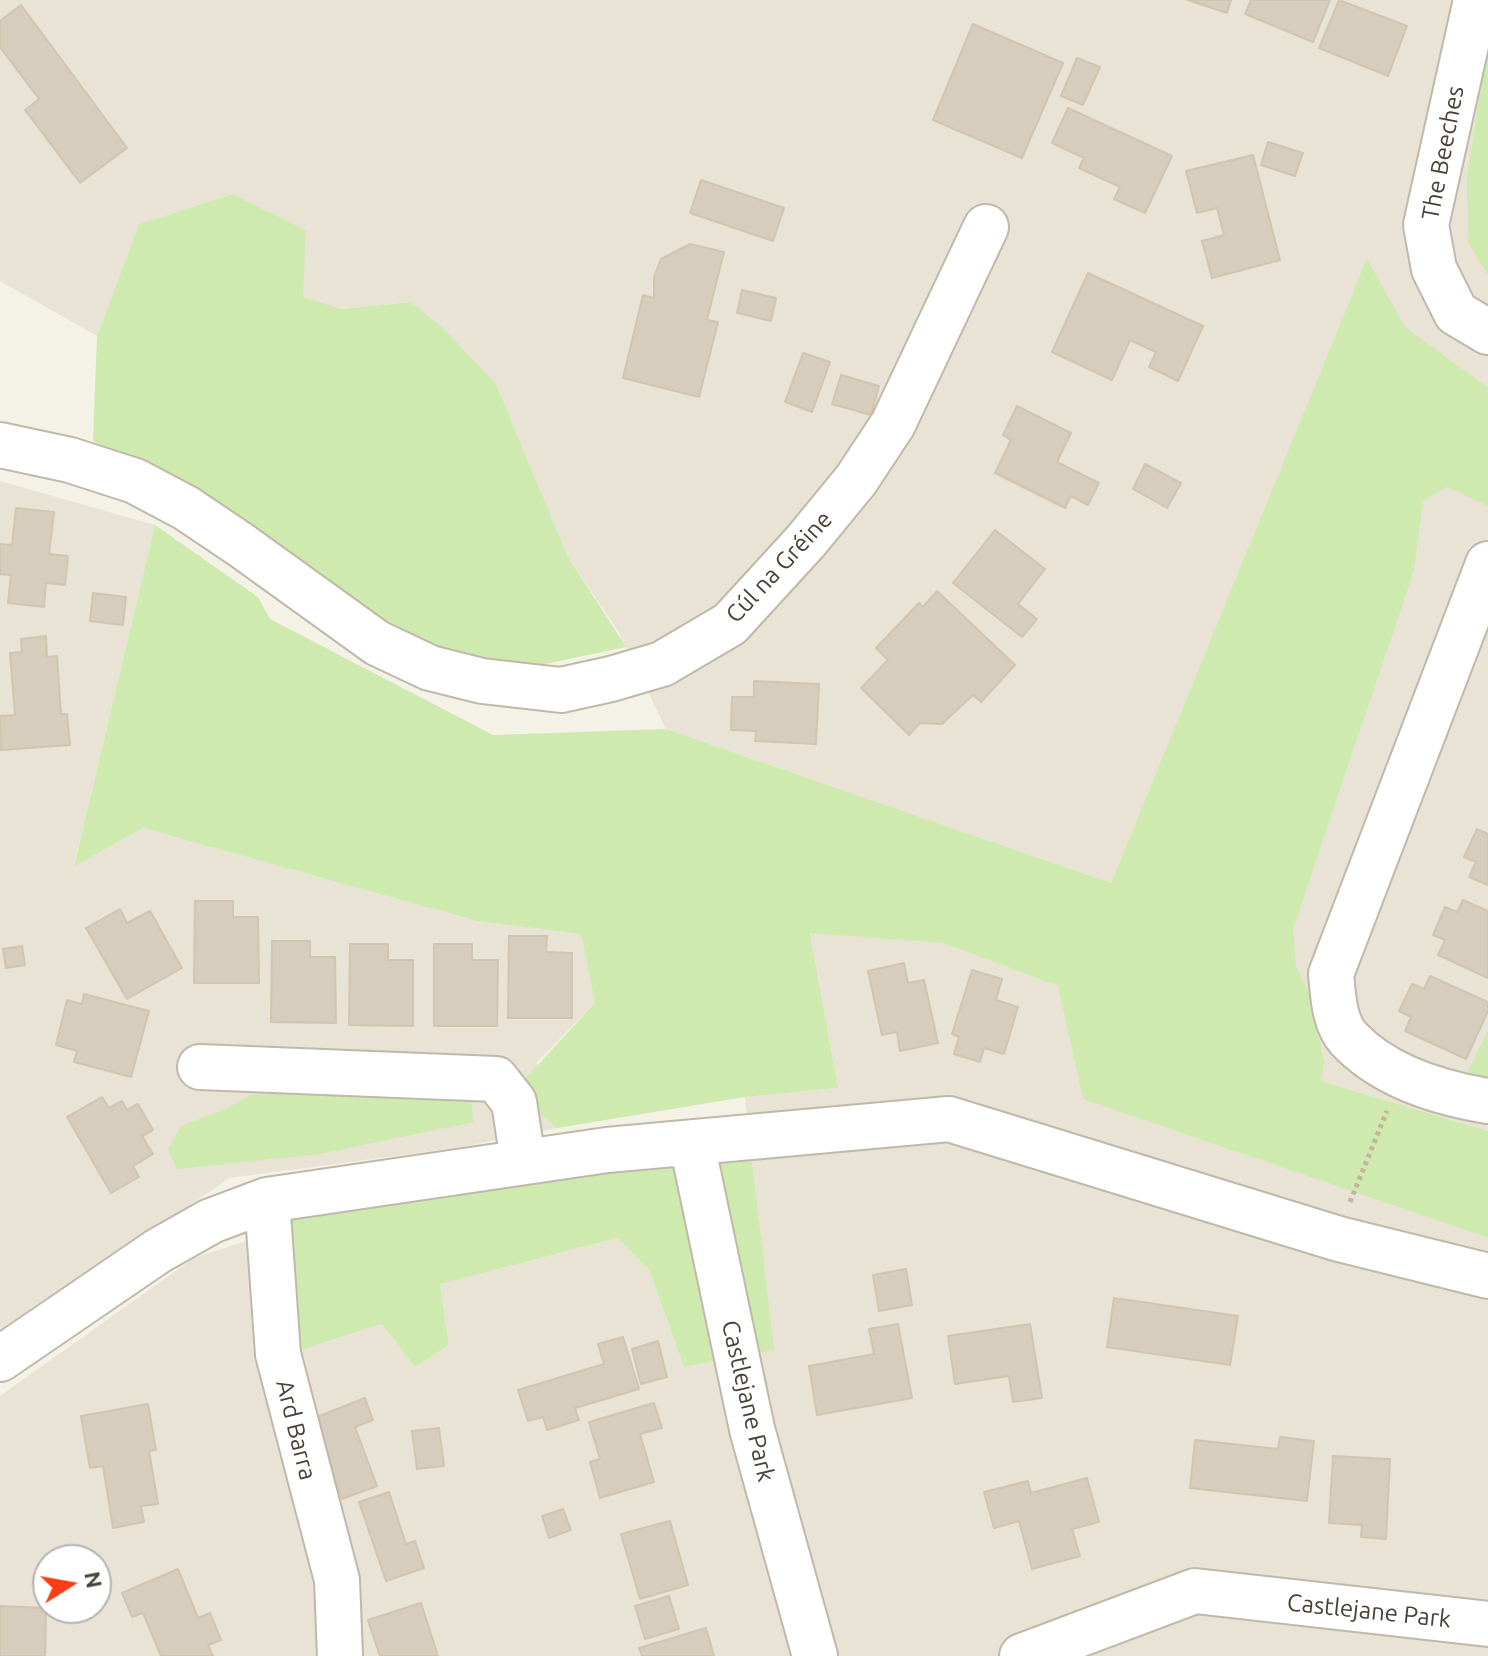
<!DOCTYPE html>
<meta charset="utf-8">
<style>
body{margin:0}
#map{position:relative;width:1488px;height:1656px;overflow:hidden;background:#f4f1e7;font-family:Ubuntu,sans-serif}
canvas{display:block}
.north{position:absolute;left:32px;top:1544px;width:80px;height:80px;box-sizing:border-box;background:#fff;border:2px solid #b6b3af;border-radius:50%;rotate:79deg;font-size:22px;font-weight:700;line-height:32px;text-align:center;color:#484136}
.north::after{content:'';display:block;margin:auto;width:28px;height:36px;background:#ff3c14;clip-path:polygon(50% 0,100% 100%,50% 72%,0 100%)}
</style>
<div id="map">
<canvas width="1488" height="1656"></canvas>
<div class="north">N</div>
</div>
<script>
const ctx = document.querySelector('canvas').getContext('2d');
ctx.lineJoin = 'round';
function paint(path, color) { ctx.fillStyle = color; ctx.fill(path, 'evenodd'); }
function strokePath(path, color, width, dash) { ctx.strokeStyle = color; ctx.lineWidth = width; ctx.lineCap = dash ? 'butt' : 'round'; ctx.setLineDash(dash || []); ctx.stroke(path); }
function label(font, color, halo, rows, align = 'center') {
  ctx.font = font + ' Ubuntu,sans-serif'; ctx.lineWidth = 7; ctx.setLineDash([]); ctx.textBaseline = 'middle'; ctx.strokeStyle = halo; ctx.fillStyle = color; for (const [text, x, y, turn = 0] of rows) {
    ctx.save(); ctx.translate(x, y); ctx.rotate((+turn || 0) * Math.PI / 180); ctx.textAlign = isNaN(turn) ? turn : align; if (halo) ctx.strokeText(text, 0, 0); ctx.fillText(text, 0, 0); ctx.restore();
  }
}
paint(new Path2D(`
 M0,0H1488V1131L1321,1081L1172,989L1368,260L1111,883L666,729L618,631L568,557L496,384L410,302L342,309L302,297L306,230L233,194L139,224L97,336L0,281Z
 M0,481L155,525L74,865L143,828L477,921L581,934L595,1003L537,1062L539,1112L557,1128L455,1148L229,1178L0,1339Z
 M810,932L943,943L1058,986L1084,1099L1488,1238V1656H0V1396L194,1258L249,1240L267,1361L382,1324L415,1367L449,1345L440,1284L618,1238L649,1270L684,1367L773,1350L745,1097L838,1088ZM48,1560H96V1608H48Z`), '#e8e3d5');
paint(new Path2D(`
 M1488,46V275L1468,242L1467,175Z
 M233,194L306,230L303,297L342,309L410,302L442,327L496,384L568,557L626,647L512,671L423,650L210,503L93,441L97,336L139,224Z
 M1367,259L1405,327L1488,388V506L1447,487L1423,501L1414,570L1293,929L1296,967L1311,998L1324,1062L1321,1081L1488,1131V1238L1083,1099L1058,986L943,943L810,933L838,1088L745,1097L557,1128L539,1112L522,1082L595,1003L581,934L477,921L143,828L74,866L155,525L258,597L270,619L493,735L666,729L1111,883Z
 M1488,1031V1081L1464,1080Z
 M447,1088L471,1099L473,1122L320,1154L177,1169L168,1149L181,1126L224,1110L250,1095Z
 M751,1152L774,1350L684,1367L649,1270L618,1238L440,1284L449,1345L415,1367L382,1324L266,1361L249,1240L305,1210Z`), '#ceeaaf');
const building = new Path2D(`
 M1188,0H1231L1227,13Z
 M1251,0H1330L1313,42L1245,14Z
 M1339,0L1407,26L1388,76L1319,48Z
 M21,5L127,148L80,183L25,110L39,99L0,47V21Z
 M973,24L1063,63L1022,158L933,120Z
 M1077,58L1100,67L1083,105L1061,96Z
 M1068,108L1172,156L1145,213L1114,199L1120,187L1079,168L1084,158L1052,143Z
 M1268,142L1303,153L1295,176L1261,165Z
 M1253,155L1280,260L1212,278L1202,241L1224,235L1217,208L1197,213L1186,171Z
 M701,180L784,208L773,241L690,213Z
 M690,244L724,252L707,320L718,322L699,397L623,378L643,295L654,298V277L661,259Z
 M1088,273L1203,326L1178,381L1149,367L1156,352L1130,340L1112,380L1052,352Z
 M742,290L776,298L771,321L737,313Z
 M803,353L830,362L812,412L785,402Z
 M841,375L879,386L871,415L832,404Z
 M1017,406L1071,433L1057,462L1099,483L1088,505L1071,496L1065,508L995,473L1011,440L1003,435Z
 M1145,464L1181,483L1167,508L1133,489Z
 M16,508L54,512L49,554L68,556L65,585L46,583L44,607L8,603L11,575L0,574V544L12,545Z
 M995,530L1045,569L1018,604L1037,619L1022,637L953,583Z
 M937,591L1015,665L981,702L973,695L942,724L920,723L909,735L861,688L888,660L876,648L919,603L923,607Z
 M93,593L126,597L123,625L90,621Z
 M46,636L47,657L57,656L61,714H67L70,745L1,750L0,716L15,715L10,653L22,652L21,639Z
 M754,681L819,684L816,744L755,741L756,731L731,730L732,697H754Z
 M1477,829L1488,834V885L1469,877L1476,862L1464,857Z
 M1463,900L1488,911V978L1438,955L1445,940L1433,935L1445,907L1457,912Z
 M195,901H233V917H258L259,983H194Z
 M120,909L127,923L150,911L182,968L127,999L86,928Z
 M509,936H547L546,952L572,953V1018H508Z
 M272,941H310V957H335L336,1023L271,1022Z
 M350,944H388V960H413V1026L349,1025Z
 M434,944H472V960H498L497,1026H434Z
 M22,946L25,965L6,968L3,949Z
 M904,963L908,983L924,980L938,1043L900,1051L897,1032L882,1035L868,971Z
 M972,970L1002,979L996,1000L1018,1007L1004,1054L984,1048L980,1062L954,1054L959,1037L952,1034Z
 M1430,976L1488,1002V1011L1466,1059L1405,1031L1411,1017L1399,1011L1412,984L1424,989Z
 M84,994L149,1011L131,1077L74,1062L77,1051L56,1045L67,1000L82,1004Z
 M102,1097L109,1108L122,1101L127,1110L138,1104L153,1130L142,1136L153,1154L133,1166L139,1177L111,1193L67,1117Z
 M906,1269L912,1305L879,1311L873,1275Z
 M1114,1298L1238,1316L1230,1365L1107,1347Z
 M898,1324L912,1398L817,1415L809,1366L874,1354L869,1329Z
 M1030,1324L1042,1398L1013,1402L1009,1376L955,1384L948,1336Z
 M623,1337L639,1389L575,1408L579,1420L547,1430L543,1417L528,1421L518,1390L604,1364L598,1344Z
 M658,1341L667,1377L641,1384L632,1349Z
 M365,1398L373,1420L355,1427L377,1486L342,1499L312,1419Z
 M654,1403L662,1428L640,1434L654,1482L600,1498L590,1462L600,1459L589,1422Z
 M148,1404L156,1450L149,1451L158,1504L141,1506L144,1522L113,1528L103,1466L90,1468L81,1416Z
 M439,1428L444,1466L417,1469L412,1431Z
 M1280,1437L1314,1441L1307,1501L1190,1488L1195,1440L1278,1449Z
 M1333,1456L1390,1459L1386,1539L1361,1537L1362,1525L1329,1523Z
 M1087,1478L1099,1522L1072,1529L1080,1556L1032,1569L1019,1521L994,1528L984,1492L1028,1481L1031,1493Z
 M389,1492L406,1544L415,1541L424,1568L386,1581L359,1502Z
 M563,1509L571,1530L549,1538L542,1516Z
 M670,1521L688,1585L640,1599L621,1534Z
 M178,1569L198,1618L210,1613L221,1640L208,1645L213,1656H161L143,1613L132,1617L122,1593Z
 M669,1596L679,1629L645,1639L635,1606Z
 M421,1603L438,1656H380L368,1620Z
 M0,1606L46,1608L45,1656H0Z
 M706,1628L714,1656H642L639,1648Z`);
paint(building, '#d6cdbc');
strokePath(building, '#d1c5af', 2);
const minor = new Path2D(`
 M1476,0L1426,225L1434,269L1456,313L1488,332
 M0,445L70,460L135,481L186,508L241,545L377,643L430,668L482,681L561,690L611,679L662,664L730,624L806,541L856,480L893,424L986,227
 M1488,564L1331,974C1333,995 1334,1023 1349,1039C1384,1076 1439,1093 1488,1101
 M200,1067L496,1079L514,1102L523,1161
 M692,1144L752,1429L815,1656
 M267,1200L278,1354L337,1580L340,1656
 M0,1359L158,1251L211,1221L267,1200L607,1150L949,1119L1339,1239L1488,1276
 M1022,1656L1195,1591L1488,1624`);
strokePath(minor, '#c0b9aa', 48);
strokePath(new Path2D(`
 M1350,1202L1387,1111`), '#c2b59a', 5, [4, 4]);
strokePath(minor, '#fff', 44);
label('24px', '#484136', '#fff', [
 ["The Beeches",1443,153,-79],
 ["Cúl na Gréine",779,567,-47],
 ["Castlejane Park",748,1401,77],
 ["Ard Barra",296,1430,76],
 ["Castlejane Park",1369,1611,6]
]);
</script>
